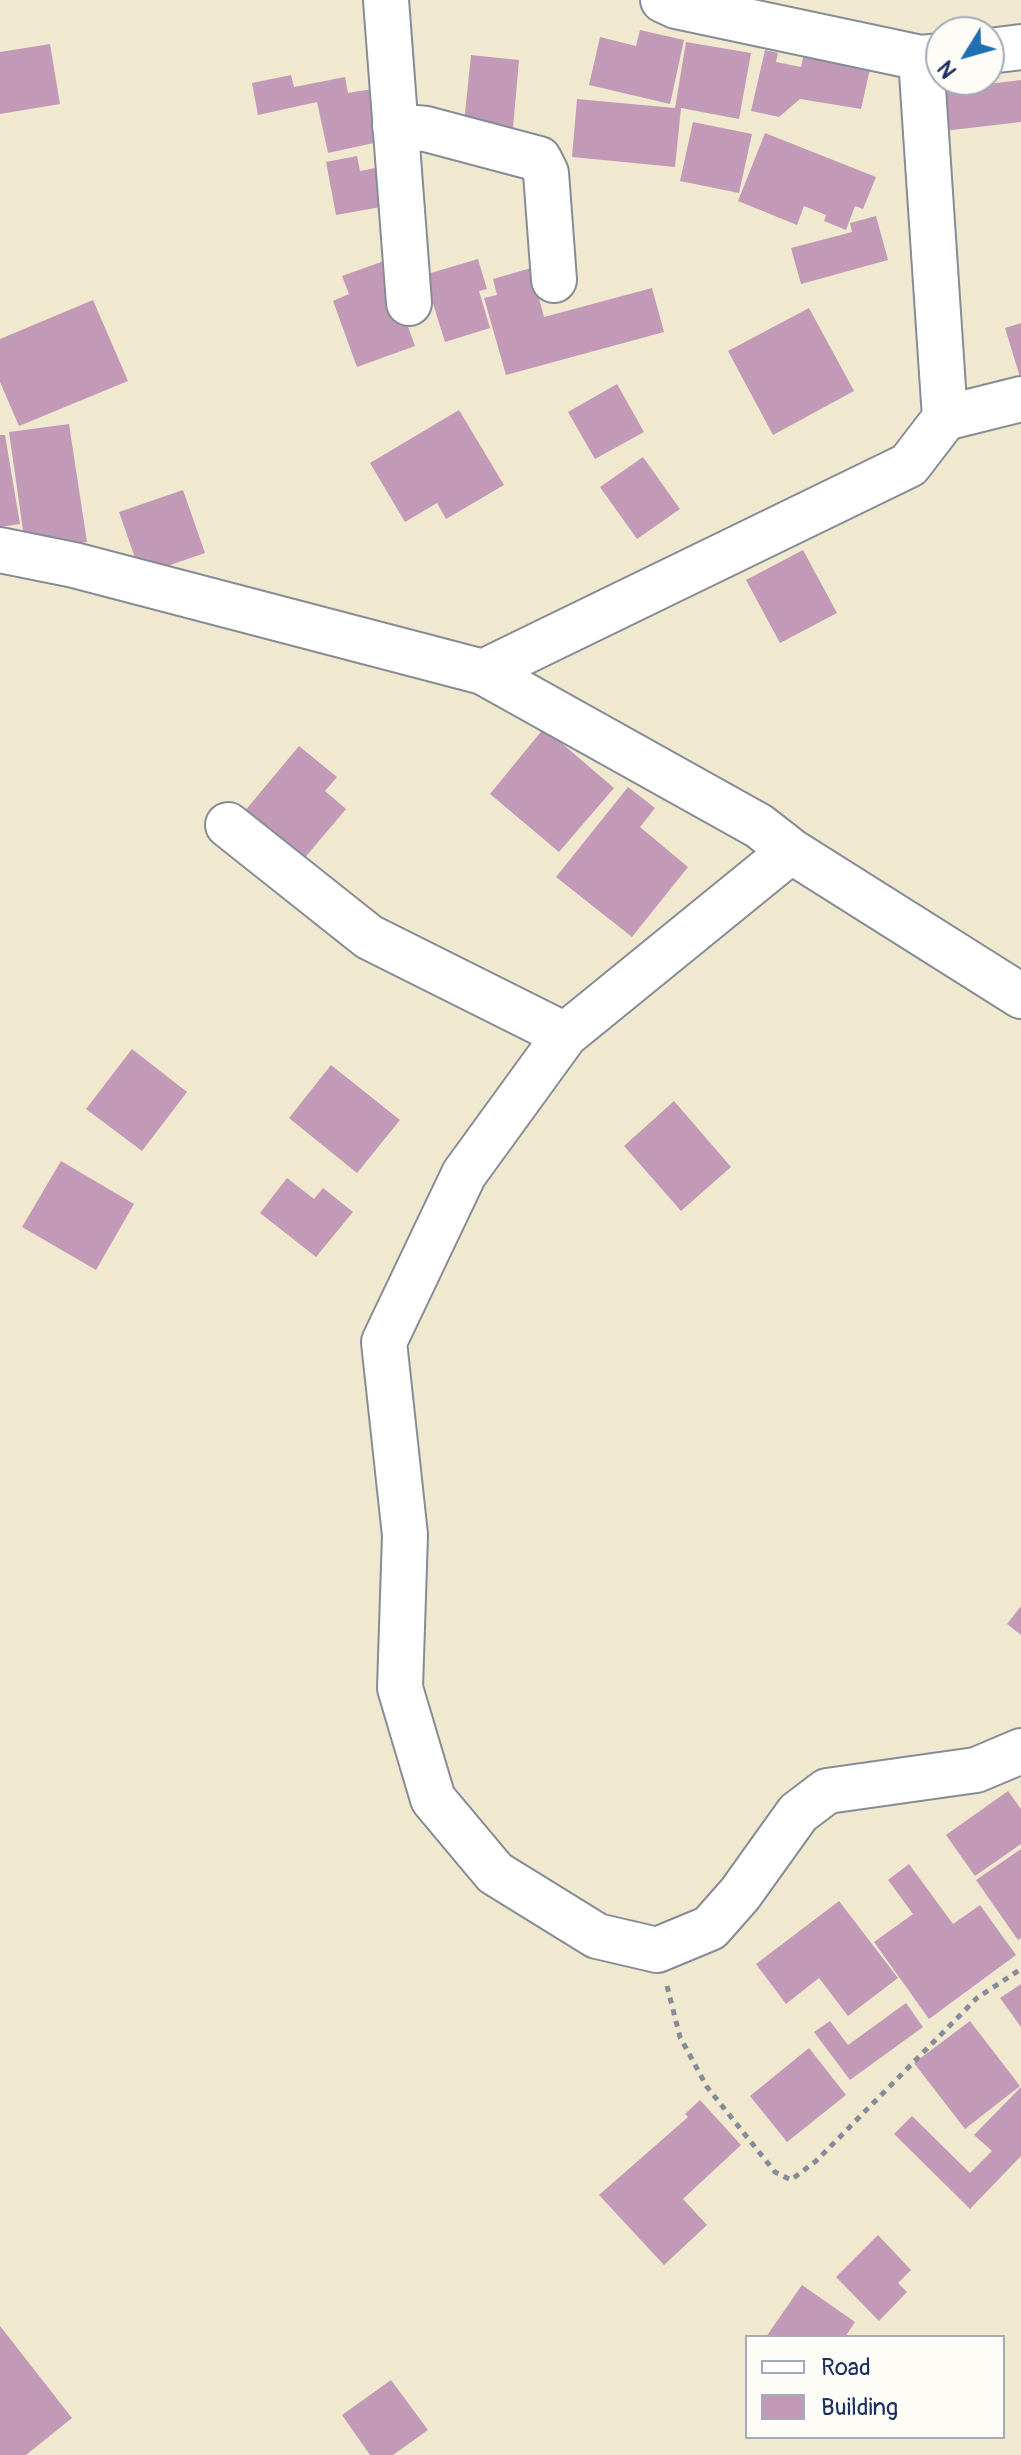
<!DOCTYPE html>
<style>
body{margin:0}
#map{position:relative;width:1021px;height:2455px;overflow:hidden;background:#f0e9cf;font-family:Pangolin,sans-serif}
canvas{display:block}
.legend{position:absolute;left:745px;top:2335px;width:260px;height:104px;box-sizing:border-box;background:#fdfcf7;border:2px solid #a3aaba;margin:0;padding:10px 14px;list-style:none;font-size:24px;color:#1b2f5e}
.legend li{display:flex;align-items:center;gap:16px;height:40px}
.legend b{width:40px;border:2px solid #a3aaba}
.north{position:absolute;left:925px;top:16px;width:80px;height:80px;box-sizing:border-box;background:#fdfcf7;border:2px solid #a3aaba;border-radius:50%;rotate:233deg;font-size:22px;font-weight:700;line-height:32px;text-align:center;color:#1b2f5e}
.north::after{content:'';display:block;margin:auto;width:28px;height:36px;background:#1f6fb2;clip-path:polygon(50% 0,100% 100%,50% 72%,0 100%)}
</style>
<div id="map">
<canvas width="1021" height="2455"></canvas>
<ul class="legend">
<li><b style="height:10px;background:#fff"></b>Road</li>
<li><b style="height:22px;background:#c29ab7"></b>Building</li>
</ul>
<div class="north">N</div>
</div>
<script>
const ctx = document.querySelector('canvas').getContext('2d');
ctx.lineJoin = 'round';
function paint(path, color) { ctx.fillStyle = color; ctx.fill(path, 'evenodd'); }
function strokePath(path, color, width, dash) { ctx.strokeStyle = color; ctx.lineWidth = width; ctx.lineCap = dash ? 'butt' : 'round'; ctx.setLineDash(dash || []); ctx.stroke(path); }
paint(new Path2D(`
 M640,30L684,40L670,104L589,85L600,37L636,46Z
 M686,42L751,53L739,119L681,108L675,167L572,157L577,99L675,108Z
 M50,44L60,104L0,114V52Z
 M806,45L872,60L861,109L800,99L779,117L751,111L765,50L778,53L776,62L801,67Z
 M471,55L519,60L513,128L464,123Z
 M291,75L294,87L345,77L348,93L372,89L383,141L328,153L317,102L258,115L252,83Z
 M1021,80V122L935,132L930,91Z
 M693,122L752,134L739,193L680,181Z
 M765,133L876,177L863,209L855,206L846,230L824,221L826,215L804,206L797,225L738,201Z
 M357,156L360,171L385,166L392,205L336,215L326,162Z
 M876,216L888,260L801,284L791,248L852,232L850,223Z
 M478,259L487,289L479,291L490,328L445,342L424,275Z
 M384,261L415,346L357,367L333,301L349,294L342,276Z
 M531,268L544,317L652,288L664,332L506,375L484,298L497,295L493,279Z
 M93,300L128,381L19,426L0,382V339Z
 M809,308L854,391L773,435L728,351Z
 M1021,323V377H1020L1005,328Z
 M617,384L644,432L595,459L568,412Z
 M459,410L504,485L446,519L437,503L405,522L370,463Z
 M69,424L87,542L26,551L9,432Z
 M0,435H5L20,524L0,527Z
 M643,457L680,509L637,539L600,487Z
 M183,490L205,553L141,575L119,512Z
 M803,550L837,613L780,643L746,580Z
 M544,728L614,788L559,852L490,794Z
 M299,746L337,777L325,791L346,809L297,867L239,818Z
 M628,787L655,808L640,827L688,867L632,937L556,877Z
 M132,1049L187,1092L142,1151L86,1109Z
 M331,1065L400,1120L357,1173L289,1118Z
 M674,1101L731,1167L681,1211L624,1146Z
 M61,1161L134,1204L96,1270L22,1227Z
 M287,1178L314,1199L323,1188L353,1212L316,1257L260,1213Z
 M1021,1606V1635L1007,1624Z
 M1008,1791L1021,1809V1844L975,1876L946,1835Z
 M1021,1849V1938L1018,1940L976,1880Z
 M909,1864L953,1924L980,1905L1016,1955L929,2019L874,1942L913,1914L888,1880Z
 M839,1901L898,1978L848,2016L819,1978L786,2004L756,1964Z
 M1021,1984V2027L1000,1998Z
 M906,2003L923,2027L850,2080L814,2032L830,2021L848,2045Z
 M970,2021L1020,2086L965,2129L914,2063Z
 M809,2048L846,2095L787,2142L750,2096Z
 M1021,2087V2156L970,2209L894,2134L912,2116L970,2173L992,2151L974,2135Z
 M700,2100L741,2145L683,2199L707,2225L664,2265L599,2195L688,2117L685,2114Z
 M878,2235L911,2270L898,2283L907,2292L879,2321L836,2277Z
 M802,2285L855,2322L845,2337H766Z
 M0,2326L72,2418L26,2455H0Z
 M391,2380L428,2430L393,2455H370L342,2415Z`), '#c29ab7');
const minor = new Path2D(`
 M386,0L409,303
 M663,0L676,6L921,58L941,56
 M989,51L1021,47
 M921,58L945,418
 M395,126L426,129L539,159L546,173L554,280
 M0,550L74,565L483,672L759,826L791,851L1021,996
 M483,672L909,465L945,418L1021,399
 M228,825L369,937L565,1035
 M791,851L565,1035L464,1174L384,1342L405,1535L400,1688L433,1799L495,1873L597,1936L657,1950L710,1928L740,1894L798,1813L827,1791L976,1770L1021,1751`);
strokePath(minor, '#868c96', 48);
strokePath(new Path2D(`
 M667,1986L680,2037L707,2087L775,2172L791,2180L816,2161L977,1998L1021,1969`), '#868c96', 5, [6, 6]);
strokePath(minor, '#fff', 44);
</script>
